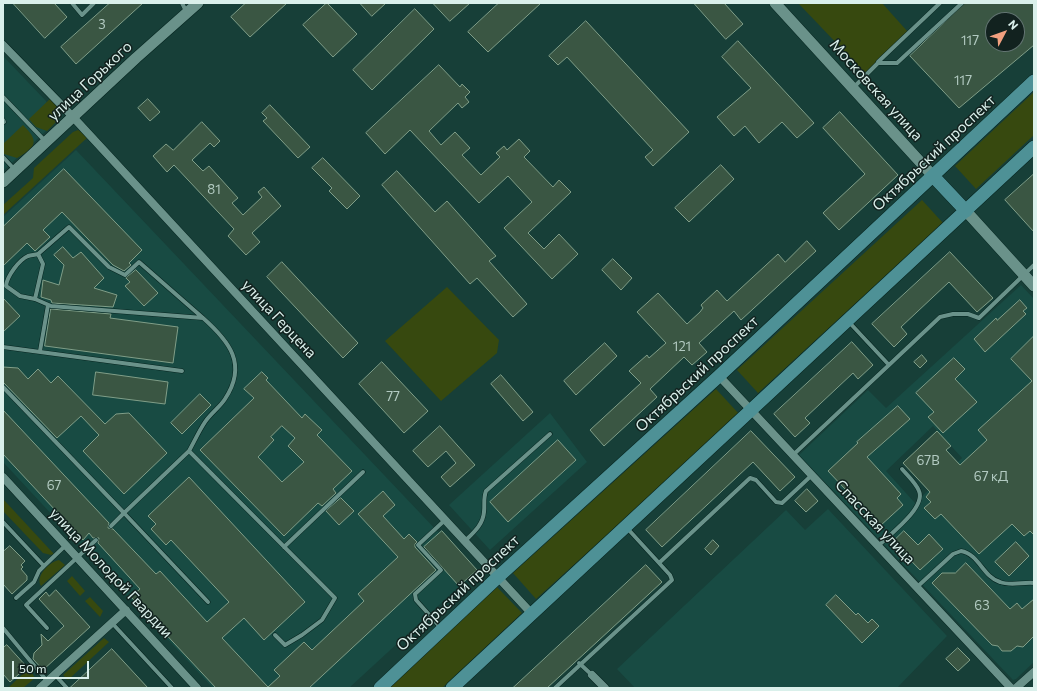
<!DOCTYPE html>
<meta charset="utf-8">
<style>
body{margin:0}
#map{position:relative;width:1037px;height:691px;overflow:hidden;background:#173f38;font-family:Commissioner,sans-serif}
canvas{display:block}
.frame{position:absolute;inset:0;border:4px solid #daf0eb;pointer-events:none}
.north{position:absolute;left:985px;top:12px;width:40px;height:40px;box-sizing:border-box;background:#12221f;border:1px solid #627471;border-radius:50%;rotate:49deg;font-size:11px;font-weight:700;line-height:16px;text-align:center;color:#daf0eb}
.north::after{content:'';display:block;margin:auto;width:14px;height:18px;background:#f2a07f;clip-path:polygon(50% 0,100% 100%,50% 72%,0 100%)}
.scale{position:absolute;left:12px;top:661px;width:77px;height:18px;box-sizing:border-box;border:2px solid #daf0eb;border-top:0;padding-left:5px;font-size:12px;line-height:14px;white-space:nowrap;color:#daf0eb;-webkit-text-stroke:3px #12221f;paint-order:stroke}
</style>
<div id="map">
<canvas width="1037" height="691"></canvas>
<div class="frame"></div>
<div class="north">N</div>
<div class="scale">50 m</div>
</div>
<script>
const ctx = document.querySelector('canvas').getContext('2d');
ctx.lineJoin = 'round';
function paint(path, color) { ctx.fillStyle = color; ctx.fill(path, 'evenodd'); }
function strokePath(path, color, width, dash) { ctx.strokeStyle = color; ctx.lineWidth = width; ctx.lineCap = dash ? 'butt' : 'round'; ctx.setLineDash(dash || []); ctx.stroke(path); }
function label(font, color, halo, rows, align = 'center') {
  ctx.font = font + ' Commissioner,sans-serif'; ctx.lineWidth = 3; ctx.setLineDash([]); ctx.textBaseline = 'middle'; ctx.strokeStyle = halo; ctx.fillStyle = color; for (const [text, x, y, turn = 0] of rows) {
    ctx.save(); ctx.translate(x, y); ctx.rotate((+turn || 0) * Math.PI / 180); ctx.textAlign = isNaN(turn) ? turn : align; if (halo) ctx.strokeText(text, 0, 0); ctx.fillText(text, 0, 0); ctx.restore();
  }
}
paint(new Path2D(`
 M3,56L46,101L51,114L49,128L3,171Z
 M76,150L439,533L442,531L477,570L349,688H213L3,462V217Z
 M1021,285L1034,299V662L1016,679L1013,680L799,455L868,390L886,408ZM933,426L962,458L915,503L886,471Z
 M550,413L587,462L490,550L449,505Z
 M828,509L947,636L897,688H635L617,669L786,510L805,530Z`), '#184b43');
paint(new Path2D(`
 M798,3H882L908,32L865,73Z
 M1034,92V135L976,189L955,166Z
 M52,97L57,107L58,120L47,131L36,127L29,119Z
 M23,125C39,141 37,147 17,158L4,154L3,144Z
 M78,130L88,137L3,215V205L33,178L34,168L73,132Z
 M922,200L943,223L758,393L737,370Z
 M447,287L499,340L497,353L441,401L385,341Z
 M716,389L740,415L536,599L513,573Z
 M3,499L54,554L51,555L43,553L3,511Z
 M59,560L65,565L41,586C35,576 49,562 59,560Z
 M72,576L85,591L80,596L67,581Z
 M497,587L522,613L442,688H389Z
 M90,597L103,611L100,617L85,601Z
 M104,638L109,642L68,680L63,675Z
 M29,668L35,678L23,688H8Z`), '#37490f');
const building = new Path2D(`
 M13,3H54L67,17L45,38Z
 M110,3H143L76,64L61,47Z
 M246,3H287L250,37L231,17Z
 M327,3L357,34L333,57L303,25Z
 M360,3H386L372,16Z
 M433,3H470L450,21Z
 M499,3H541L488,52L468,32Z
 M694,3H724L743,24L726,39Z
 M965,3H1034V45L959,108L910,56ZM993,20H1017V44H993Z
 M415,9L434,29L372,90L353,70Z
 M586,21L689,132L653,166L645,157L653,150L567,57L558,65L549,56Z
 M738,41L814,123L797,138L782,122L759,143L745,126L734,136L717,117L751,88L722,57Z
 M439,65L460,87L462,84L470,92L465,97L469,102L462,108L458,103L429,131L441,145L455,132L470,148L462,155L481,175L500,157L496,153L504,146L507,150L519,139L530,151L524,157L553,187L559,180L571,192L528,233L544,249L559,234L578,254L552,279L504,228L532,202L508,176L479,203L410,130L385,154L366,133Z
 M148,99L160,112L150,121L138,108Z
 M270,105L310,147L298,158L263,121L267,118L262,113Z
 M840,112L898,175L839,230L823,213L865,174L823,128Z
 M202,122L220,141L214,147L210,143L192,160L203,171L209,166L238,198L232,203L243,215L262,197L258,192L264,187L281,206L252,233L260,242L246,255L228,236L234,229L174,165L167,172L153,156L166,144L173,150Z
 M323,158L360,196L347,209L329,191L332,188L312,168Z
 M721,165L734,179L689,222L675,208Z
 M64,169L142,250L129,263L131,265L124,271L113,265L62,212L43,230L50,237L35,251L27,243L3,266V227Z
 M397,171L435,212L447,201L496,256L489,261L527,304L513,317L477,278L470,284L382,185Z
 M1034,174V232L1005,200Z
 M807,241L816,251L741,320L734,311L699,343L707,352L692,365L684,357L650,389L657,397L604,446L590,430L641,383L629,371L647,355L649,358L666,343L637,312L658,293L687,324L700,312L703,308L701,305L717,290L727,301L778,254L785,262Z
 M63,247L73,258L81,252L104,278L94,288L117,295L113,307L52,303L51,300L41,297L43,280L59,285L64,265L54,255Z
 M950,252L993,298L977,312L949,282L901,327L907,334L894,347L872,324Z
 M613,259L632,278L621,290L602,270Z
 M282,262L358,343L343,358L267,277Z
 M136,270L158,293L144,306L125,286L130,282L126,278Z
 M3,298L20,316L3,332Z
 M1020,300L1027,308L1023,311L1026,314L985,352L974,339L996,318L997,320Z
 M51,309L111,314L110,318L178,327L173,363L45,346Z
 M1034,336V535L1030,531L1024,536L1012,524L979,554L941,514L935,519L924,508L931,502L926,497L930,492L903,463L937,431L951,446L946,450L960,465L987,440L978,430L1032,381L1011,359Z
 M852,342L873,365L858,379L853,373L805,418L810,423L795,437L774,414Z
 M605,343L617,356L576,395L564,381Z
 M922,355L927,361L920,368L914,362Z
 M954,358L965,369L955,379L977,402L943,433L928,417L934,412L916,393Z
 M382,362L428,411L404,433L359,384Z
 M3,367L18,368L28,379L38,369L51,383L58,376L105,424L116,414L129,413L167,453L124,494L83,451L99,435L81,416L57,438L3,382Z
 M96,372L168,382L165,404L93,395Z
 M262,372L268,378L266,380L302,418L305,414L322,430L317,435L352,471L333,489L336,493L322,506L318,503L284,536L200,450L254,398L244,389ZM282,426L295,438L288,446L304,462L282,482L258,457L274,440L271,437Z
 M501,375L533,412L523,421L491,384Z
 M200,394L211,405L182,434L171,423Z
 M898,406L910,419L867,457L901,494L897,498L903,505L880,526L828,471L858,443L857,442Z
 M3,410L109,523L108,528L113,529L156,574L160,571L207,622L229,602L171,540L166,545L151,529L156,524L148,516L189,477L305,602L264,640L244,618L222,638L268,687L280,676L274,670L304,642L312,650L364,601L358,594L398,557L358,514L383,491L395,505L383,516L404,539L409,534L417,542L415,544V547L436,570L309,688H216L131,597L140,589L98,543L99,538H93L89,533L83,540L3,454Z
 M440,426L475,465L450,487L441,477L456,463L446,451L428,467L413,451Z
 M751,431L795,477L780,491L753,462L662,547L646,530Z
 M558,440L576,460L508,522L490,502Z
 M807,489L818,501L806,512L795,501Z
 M341,498L354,511L339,525L326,511Z
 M442,531L477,570L459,586L424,547Z
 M904,531L918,545L929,534L943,549L920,570L893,542Z
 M713,540L719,546L711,555L705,549Z
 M1016,542L1029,556L1009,576L995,562Z
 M10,546L25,561L21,565L23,567L21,569L27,576V580L12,594L3,584V552Z
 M966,563L1010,609L1017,603L1022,609L1034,599V636L1023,647L1017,646L1011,651H1002L998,646L992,645L932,583L942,573H955Z
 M646,565L662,582L547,688H513Z
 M56,590L90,627L43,670L33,659L34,653L42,645L41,634L48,641L64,626L39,599L46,592L49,596Z
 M836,595L856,615L858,613L868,623L872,619L879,626L862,643L826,605Z
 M7,645L27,667L10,682L3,674V648Z
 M958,648L970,660L958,671L946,659Z
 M112,649L148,688H70Z`);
paint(building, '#3a5643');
strokePath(building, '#809e88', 1);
const lane = new Path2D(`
 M72,3L82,15L94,3
 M182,3L187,13
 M878,62L940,3
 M853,88L878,63H897L962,3
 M3,97L46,142
 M3,120L4,122
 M3,157L15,170
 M38,254L69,227L109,267L125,275L139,262L203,318
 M35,299L20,296L6,286C7,276 19,260 28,256C31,255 35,255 38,254L43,264L35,299L51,306L203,318C229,341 248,364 225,399C220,407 211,413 205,422C199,431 194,442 189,451
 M3,347L182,371
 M40,351L48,305
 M889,365L940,317L953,314H968L979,318L1034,265
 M3,387L124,513L189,451L335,598L322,620L302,635L285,645L275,635
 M793,455L889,365L848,321
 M3,522L44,566L66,545
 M111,526L124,513L208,602
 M465,541C473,533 483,525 484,512C485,504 483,499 486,491L550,434
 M878,546C890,534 926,508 919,491C916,483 907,475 902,469
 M284,547L363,472
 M659,563L750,478L756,480L776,502L782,503L812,475
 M917,587L953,554L961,551C979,554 983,577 1000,582C1010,586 1023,582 1034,583
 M16,598L34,582L39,571L44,566
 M112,623L172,688
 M3,628L47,681
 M47,628L26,605L96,540
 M441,628L416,600L415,594L441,570L418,545L445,520
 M579,663L592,675
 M55,675L67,688
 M555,688L672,580L670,575L627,528`);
const street = new Path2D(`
 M3,45L73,117L532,614
 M719,376L1011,688
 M3,477L197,688
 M592,675L605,688
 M40,688L126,610
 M1016,688L1034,672`);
const secondary = new Path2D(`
 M775,3L933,176
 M3,182L136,58L198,3
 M966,211L1034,286`);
const primary = new Path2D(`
 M933,176L966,211
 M380,688L498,577L719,376L1034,81
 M452,688L1034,147`);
strokePath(lane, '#05241f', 5);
strokePath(street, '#05241f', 9);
strokePath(secondary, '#05241f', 12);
strokePath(primary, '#05241f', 14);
strokePath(lane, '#6a928a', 4);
strokePath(street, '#6a928a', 8);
strokePath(secondary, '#6a928a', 11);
strokePath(primary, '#4e9196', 13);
label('13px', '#b2cac1', null, [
 ["3",102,25],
 ["117",970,41],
 ["117",963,81],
 ["81",214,190],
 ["121",682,347],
 ["77",393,397],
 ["67В",928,461],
 ["67 кД",991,477],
 ["67",54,486],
 ["63",982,606]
]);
label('15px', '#daf0eb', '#12221f', [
 ["улица Горького",90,81,-43],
 ["Московская улица",876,90,48],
 ["Октябрьский проспект",934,153,-43],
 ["улица Герцена",279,319,47],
 ["Октябрьский проспект",697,374,-43],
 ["Спасская улица",875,522,47],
 ["улица Молодой Гвардии",111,573,47],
 ["Октябрьский проспект",458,593,-43]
]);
</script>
